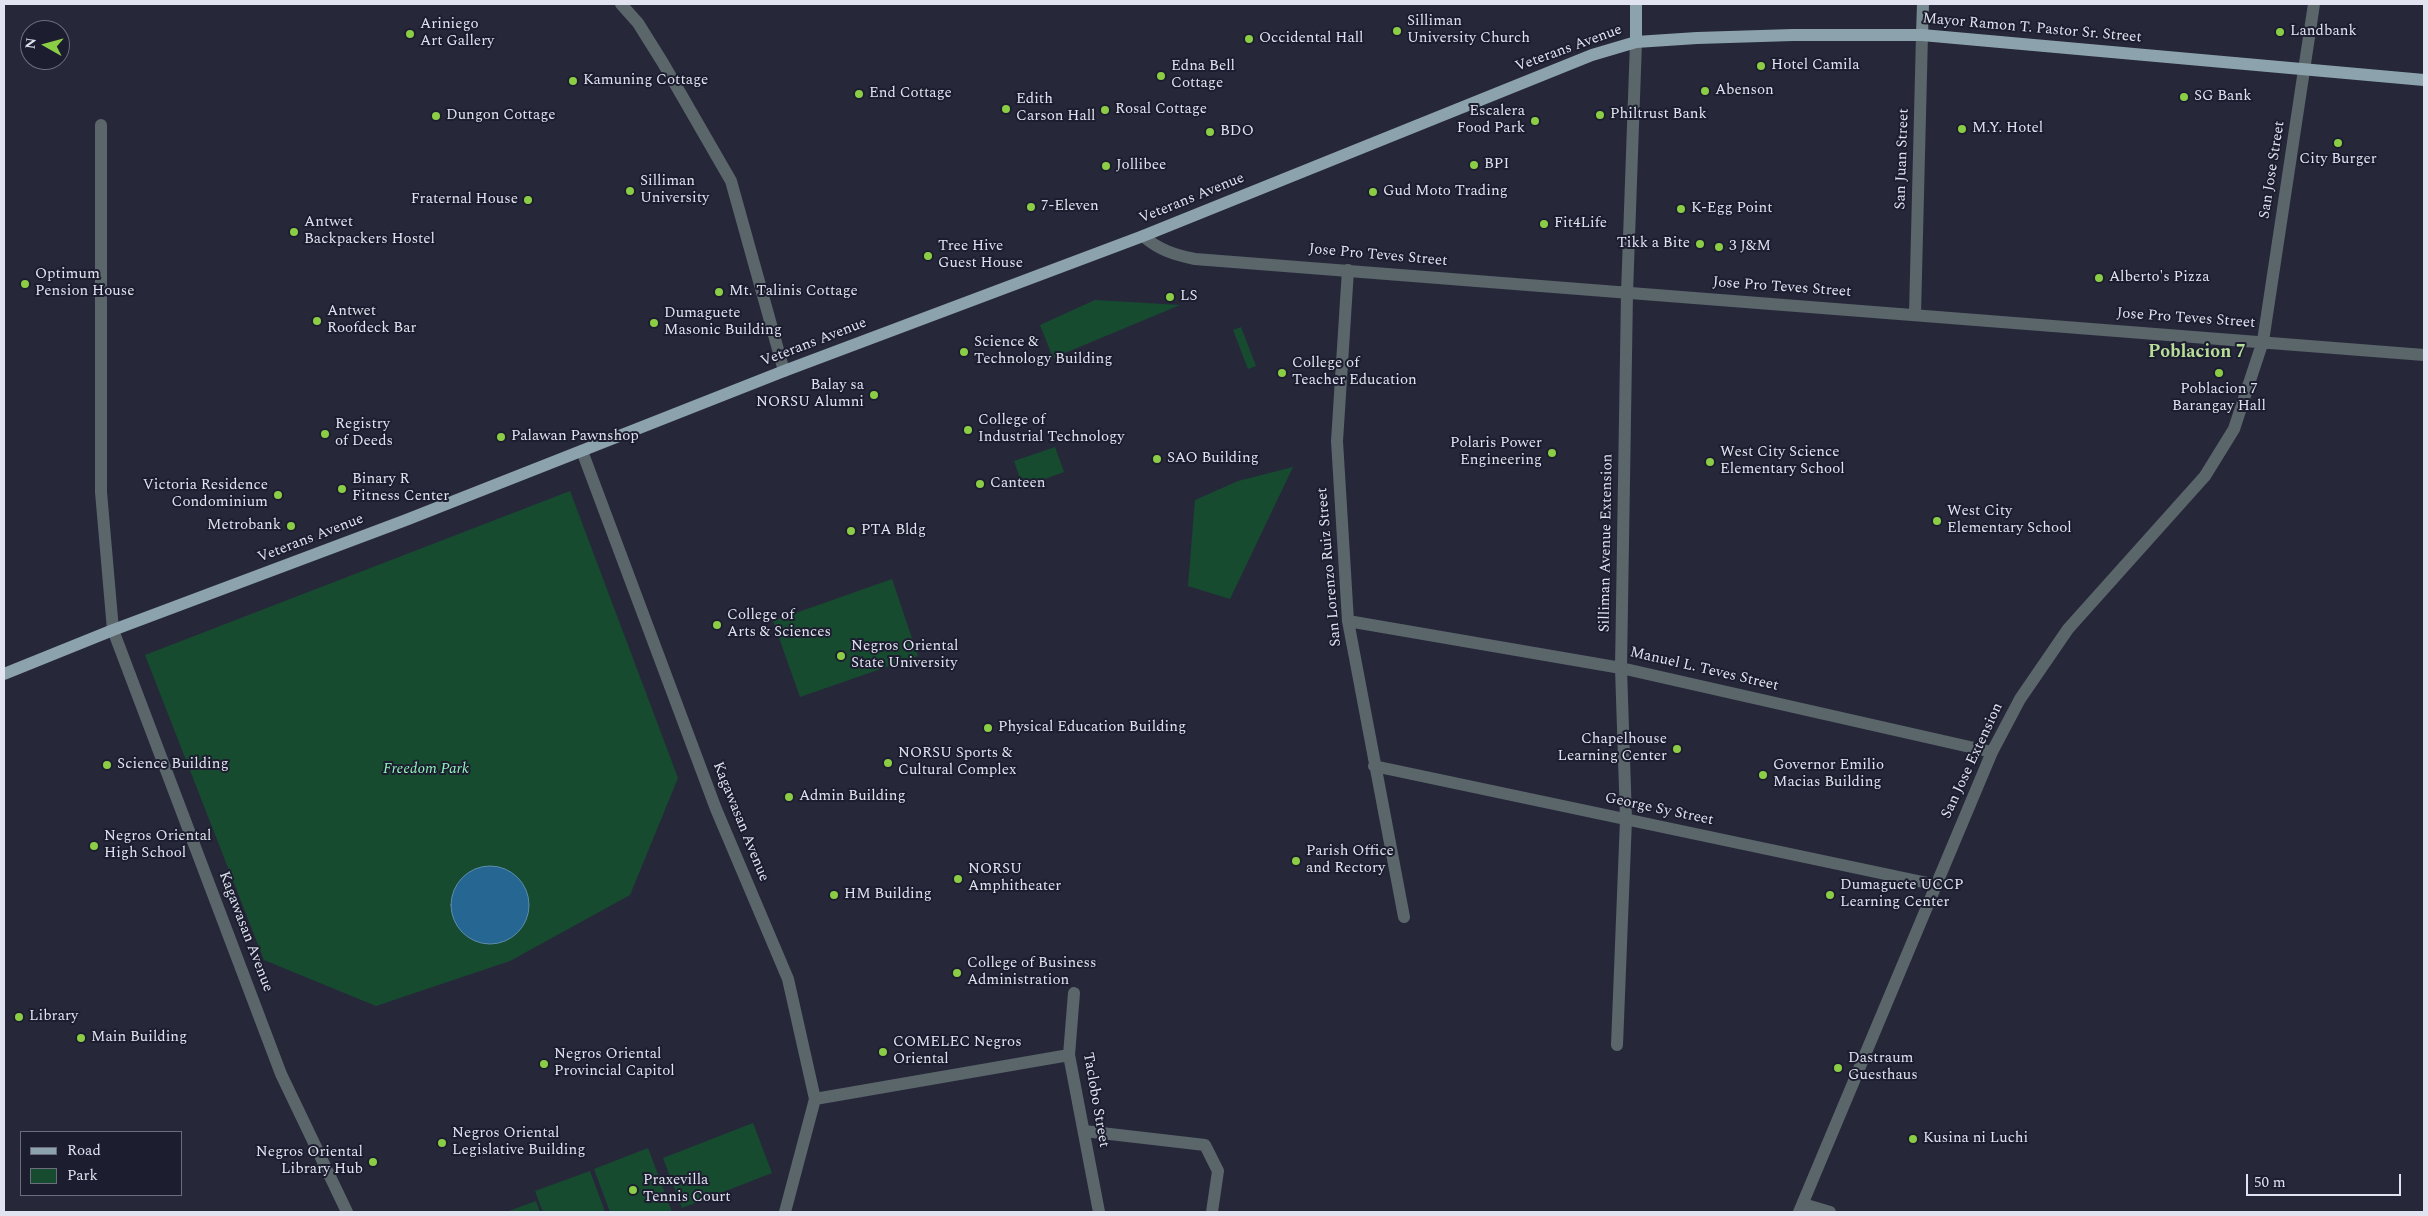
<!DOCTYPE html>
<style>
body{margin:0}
#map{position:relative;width:2428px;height:1216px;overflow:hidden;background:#26283a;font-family:Spectral,serif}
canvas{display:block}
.frame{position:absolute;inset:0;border:5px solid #e1e3f0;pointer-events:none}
.legend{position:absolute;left:20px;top:1131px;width:162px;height:65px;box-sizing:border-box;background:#1c1e30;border:1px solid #6b6d7d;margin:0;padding:6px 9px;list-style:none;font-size:15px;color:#e1e3f0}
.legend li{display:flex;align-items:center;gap:10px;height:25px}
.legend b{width:25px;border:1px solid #6b6d7d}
.north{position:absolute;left:20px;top:20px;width:50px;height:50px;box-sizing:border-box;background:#1c1e30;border:1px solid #6b6d7d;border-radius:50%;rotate:277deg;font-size:14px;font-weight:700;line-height:20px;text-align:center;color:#e1e3f0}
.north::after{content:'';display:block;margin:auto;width:18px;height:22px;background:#8bce46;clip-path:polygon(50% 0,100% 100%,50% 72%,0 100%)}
.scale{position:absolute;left:2246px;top:1174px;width:155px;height:22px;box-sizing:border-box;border:2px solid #e1e3f0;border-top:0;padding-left:6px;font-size:15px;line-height:18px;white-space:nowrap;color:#e1e3f0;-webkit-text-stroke:4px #1c1e30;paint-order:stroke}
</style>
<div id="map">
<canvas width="2428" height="1216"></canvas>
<div class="frame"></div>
<ul class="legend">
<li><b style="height:6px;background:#8ca3ad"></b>Road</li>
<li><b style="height:14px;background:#164b30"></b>Park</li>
</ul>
<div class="north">N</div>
<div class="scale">50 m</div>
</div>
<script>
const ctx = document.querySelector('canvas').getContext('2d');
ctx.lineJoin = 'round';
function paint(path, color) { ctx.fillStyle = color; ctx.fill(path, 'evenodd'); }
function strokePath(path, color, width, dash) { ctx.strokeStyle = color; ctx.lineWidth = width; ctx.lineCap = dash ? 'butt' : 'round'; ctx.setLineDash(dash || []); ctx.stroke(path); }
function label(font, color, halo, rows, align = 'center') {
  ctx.font = font + ' Spectral,serif'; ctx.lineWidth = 4; ctx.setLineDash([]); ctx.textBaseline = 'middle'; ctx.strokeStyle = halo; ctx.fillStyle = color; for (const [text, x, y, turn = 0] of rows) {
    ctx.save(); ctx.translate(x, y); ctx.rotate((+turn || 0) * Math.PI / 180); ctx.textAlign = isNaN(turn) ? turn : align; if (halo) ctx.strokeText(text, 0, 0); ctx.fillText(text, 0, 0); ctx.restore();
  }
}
paint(new Path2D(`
 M1095,300L1180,305L1053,358L1040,325Z
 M1241,327L1256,366L1248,369L1233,330Z
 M1055,447L1064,472L1023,487L1014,461Z
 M1293,467L1230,599L1188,586L1195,500L1238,481Z
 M570,491L678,778L630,895L510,961L376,1006L264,960L145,655Z
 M892,579L918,656L800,697L773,621Z
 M753,1123L772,1173L682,1208L663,1158Z
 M648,1148L672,1212H610L594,1169Z
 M590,1171L605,1212H543L535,1191Z
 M536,1201L540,1212H506Z`), '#164b30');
const water = new Path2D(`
 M451 905a39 39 0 1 1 78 0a39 39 0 1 1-78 0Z`);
paint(water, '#256792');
strokePath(water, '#5d8cae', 1);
strokePath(new Path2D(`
 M621,4L638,23L663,63L731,181L784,371
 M101,125V492L113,630L281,1074L347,1212
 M1348,270L1337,441L1348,621L1404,917
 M582,451L716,809L788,979L815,1099L785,1212
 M1348,621L1621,668L1992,752
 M1374,766L1937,885
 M1074,993L1069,1055L1099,1212
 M1617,1045L1626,819L1621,668L1627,293
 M815,1099L1069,1055
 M1084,1131L1205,1145L1218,1171L1212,1212
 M1803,1204L1830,1212`), '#5b666b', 12);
strokePath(new Path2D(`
 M1143,236C1159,250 1175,255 1195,259L2424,355
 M1627,293L1636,42
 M1915,314L1922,35
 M1799,1212L1992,752L2020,699L2068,629L2205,476L2234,429L2263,341L2314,4`), '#5b666b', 12);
strokePath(new Path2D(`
 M1922,35L1923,4`), '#778990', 12);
strokePath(new Path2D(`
 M1636,42V4
 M4,674L113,630L406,520L784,371L1143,236L1592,55L1636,42L1697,38L1793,35H1922L2424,80`), '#8ca3ad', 12);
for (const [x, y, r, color] of [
 [1397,31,5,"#8bce46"],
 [2280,32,5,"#8bce46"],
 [410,34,5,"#8bce46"],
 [1249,39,5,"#8bce46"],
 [1761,66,5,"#8bce46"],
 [1161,76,5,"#8bce46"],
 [573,81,5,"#8bce46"],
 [1705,91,5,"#8bce46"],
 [859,94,5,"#8bce46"],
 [2184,97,5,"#8bce46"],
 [1006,109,5,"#8bce46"],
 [1105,110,5,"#8bce46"],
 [1600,115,5,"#8bce46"],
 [436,116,5,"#8bce46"],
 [1535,121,5,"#8bce46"],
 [1962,129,5,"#8bce46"],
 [1210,132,5,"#8bce46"],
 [2338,143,5,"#8bce46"],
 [1474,165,5,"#8bce46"],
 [1106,166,5,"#8bce46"],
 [630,191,5,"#8bce46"],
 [1373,192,5,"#8bce46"],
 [528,200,5,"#8bce46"],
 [1031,207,5,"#8bce46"],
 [1681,209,5,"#8bce46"],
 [1544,224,5,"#8bce46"],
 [294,232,5,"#8bce46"],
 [1700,244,5,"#8bce46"],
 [1719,247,5,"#8bce46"],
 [928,256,5,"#8bce46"],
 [2099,278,5,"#8bce46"],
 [25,284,5,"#8bce46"],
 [719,292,5,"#8bce46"],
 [1170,297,5,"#8bce46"],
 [317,321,5,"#8bce46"],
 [654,323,5,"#8bce46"],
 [964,352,5,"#8bce46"],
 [1282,373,5,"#8bce46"],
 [2219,373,5,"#8bce46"],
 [874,395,5,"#8bce46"],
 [968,430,5,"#8bce46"],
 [325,434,5,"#8bce46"],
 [501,437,5,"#8bce46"],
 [1552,453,5,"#8bce46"],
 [1157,459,5,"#8bce46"],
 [1710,462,5,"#8bce46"],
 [980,484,5,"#8bce46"],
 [342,489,5,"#8bce46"],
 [278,495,5,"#8bce46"],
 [1937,521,5,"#8bce46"],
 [291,526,5,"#8bce46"],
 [851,531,5,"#8bce46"],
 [717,625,5,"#8bce46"],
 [841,656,5,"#8bce46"],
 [988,728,5,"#8bce46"],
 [1677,749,5,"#8bce46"],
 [888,763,5,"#8bce46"],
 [107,765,5,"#8bce46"],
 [1763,775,5,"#8bce46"],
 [789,797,5,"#8bce46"],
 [94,846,5,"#8bce46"],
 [1296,861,5,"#8bce46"],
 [958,879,5,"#8bce46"],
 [834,895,5,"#8bce46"],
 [1830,895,5,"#8bce46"],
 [957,973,5,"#8bce46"],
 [19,1017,5,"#8bce46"],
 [81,1038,5,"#8bce46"],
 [883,1052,5,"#8bce46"],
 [544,1064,5,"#8bce46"],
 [1838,1068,5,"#8bce46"],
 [1913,1139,5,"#8bce46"],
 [442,1143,5,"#8bce46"],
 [373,1162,5,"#8bce46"],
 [633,1190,5,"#8bce46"]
]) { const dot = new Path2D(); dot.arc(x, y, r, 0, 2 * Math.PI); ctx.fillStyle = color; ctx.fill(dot); strokePath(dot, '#1c1e30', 2); }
label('15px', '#e1e3f0', '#1c1e30', [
 ["Silliman",1407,22],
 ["University Church",1407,39],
 ["Ariniego",420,25],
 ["Art Gallery",420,42],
 ["Landbank",2290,32],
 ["Occidental Hall",1259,39],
 ["Hotel Camila",1771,66],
 ["Edna Bell",1171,67],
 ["Cottage",1171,84],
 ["Kamuning Cottage",583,81],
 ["Abenson",1715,91],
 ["End Cottage",869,94],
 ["SG Bank",2194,97],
 ["Edith",1016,100],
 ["Carson Hall",1016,117],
 ["Rosal Cottage",1115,110],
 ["Escalera",1525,112,"right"],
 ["Food Park",1525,129,"right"],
 ["Philtrust Bank",1610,115],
 ["Dungon Cottage",446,116],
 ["M.Y. Hotel",1972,129],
 ["BDO",1220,132],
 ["City Burger",2338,160,"center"],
 ["BPI",1484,165],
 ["Jollibee",1116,166],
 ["Silliman",640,182],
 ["University",640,199],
 ["Gud Moto Trading",1383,192],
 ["Fraternal House",518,200,"right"],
 ["7-Eleven",1041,207],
 ["K-Egg Point",1691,209],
 ["Antwet",304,223],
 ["Backpackers Hostel",304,240],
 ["Fit4Life",1554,224],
 ["Tikk a Bite",1690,244,"right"],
 ["Tree Hive",938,247],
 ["Guest House",938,264],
 ["3 J&M",1729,247],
 ["Optimum",35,275],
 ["Pension House",35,292],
 ["Alberto's Pizza",2109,278],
 ["Mt. Talinis Cottage",729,292],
 ["LS",1180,297],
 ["Antwet",327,312],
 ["Roofdeck Bar",327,329],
 ["Dumaguete",664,314],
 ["Masonic Building",664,331],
 ["Science &",974,343],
 ["Technology Building",974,360],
 ["College of",1292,364],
 ["Teacher Education",1292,381],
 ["Balay sa",864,386,"right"],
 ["NORSU Alumni",864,403,"right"],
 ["Poblacion 7",2219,390,"center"],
 ["Barangay Hall",2219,407,"center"],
 ["College of",978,421],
 ["Industrial Technology",978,438],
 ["Registry",335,425],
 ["of Deeds",335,442],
 ["Palawan Pawnshop",511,437],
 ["Polaris Power",1542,444,"right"],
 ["Engineering",1542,461,"right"],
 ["West City Science",1720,453],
 ["Elementary School",1720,470],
 ["SAO Building",1167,459],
 ["Binary R",352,480],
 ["Fitness Center",352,497],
 ["Canteen",990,484],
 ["Victoria Residence",268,486,"right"],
 ["Condominium",268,503,"right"],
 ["West City",1947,512],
 ["Elementary School",1947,529],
 ["Metrobank",281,526,"right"],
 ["PTA Bldg",861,531],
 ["College of",727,616],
 ["Arts & Sciences",727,633],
 ["Negros Oriental",851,647],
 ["State University",851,664],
 ["Physical Education Building",998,728],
 ["Chapelhouse",1667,740,"right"],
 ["Learning Center",1667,757,"right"],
 ["NORSU Sports &",898,754],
 ["Cultural Complex",898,771],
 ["Science Building",117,765],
 ["Governor Emilio",1773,766],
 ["Macias Building",1773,783],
 ["Admin Building",799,797],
 ["Negros Oriental",104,837],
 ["High School",104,854],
 ["Parish Office",1306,852],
 ["and Rectory",1306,869],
 ["NORSU",968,870],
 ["Amphitheater",968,887],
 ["Dumaguete UCCP",1840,886],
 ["Learning Center",1840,903],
 ["HM Building",844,895],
 ["College of Business",967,964],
 ["Administration",967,981],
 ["Library",29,1017],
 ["Main Building",91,1038],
 ["COMELEC Negros",893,1043],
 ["Oriental",893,1060],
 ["Negros Oriental",554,1055],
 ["Provincial Capitol",554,1072],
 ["Dastraum",1848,1059],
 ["Guesthaus",1848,1076],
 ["Negros Oriental",452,1134],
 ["Legislative Building",452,1151],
 ["Kusina ni Luchi",1923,1139],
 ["Negros Oriental",363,1153,"right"],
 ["Library Hub",363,1170,"right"],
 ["Praxevilla",643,1181],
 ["Tennis Court",643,1198]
], 'left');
label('15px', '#e1e3f0', '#1c1e30', [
 ["Mayor Ramon T. Pastor Sr. Street",2032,29,5],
 ["Veterans Avenue",1569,49,-20],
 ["San Juan Street",1903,159,-88],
 ["San Jose Street",2273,170,-81],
 ["Veterans Avenue",1192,199,-22],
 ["Jose Pro Teves Street",1378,256,5],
 ["Jose Pro Teves Street",1782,288,4],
 ["Jose Pro Teves Street",2186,319,4],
 ["Veterans Avenue",814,343,-21],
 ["Veterans Avenue",311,539,-21],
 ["Silliman Avenue Extension",1607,543,-89],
 ["San Lorenzo Ruiz Street",1330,567,-95],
 ["Manuel L. Teves Street",1704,670,13],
 ["San Jose Extension",1973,761,-65],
 ["George Sy Street",1659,810,12],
 ["Kagawasan Avenue",740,822,68],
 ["Kagawasan Avenue",245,932,69],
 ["Taclobo Street",1095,1100,80]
]);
label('italic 15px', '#92f6bc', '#1c1e30', [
 ["Freedom Park",426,770]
]);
label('bold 18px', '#b7dd99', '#1c1e30', [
 ["Poblacion 7",2197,353]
]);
</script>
